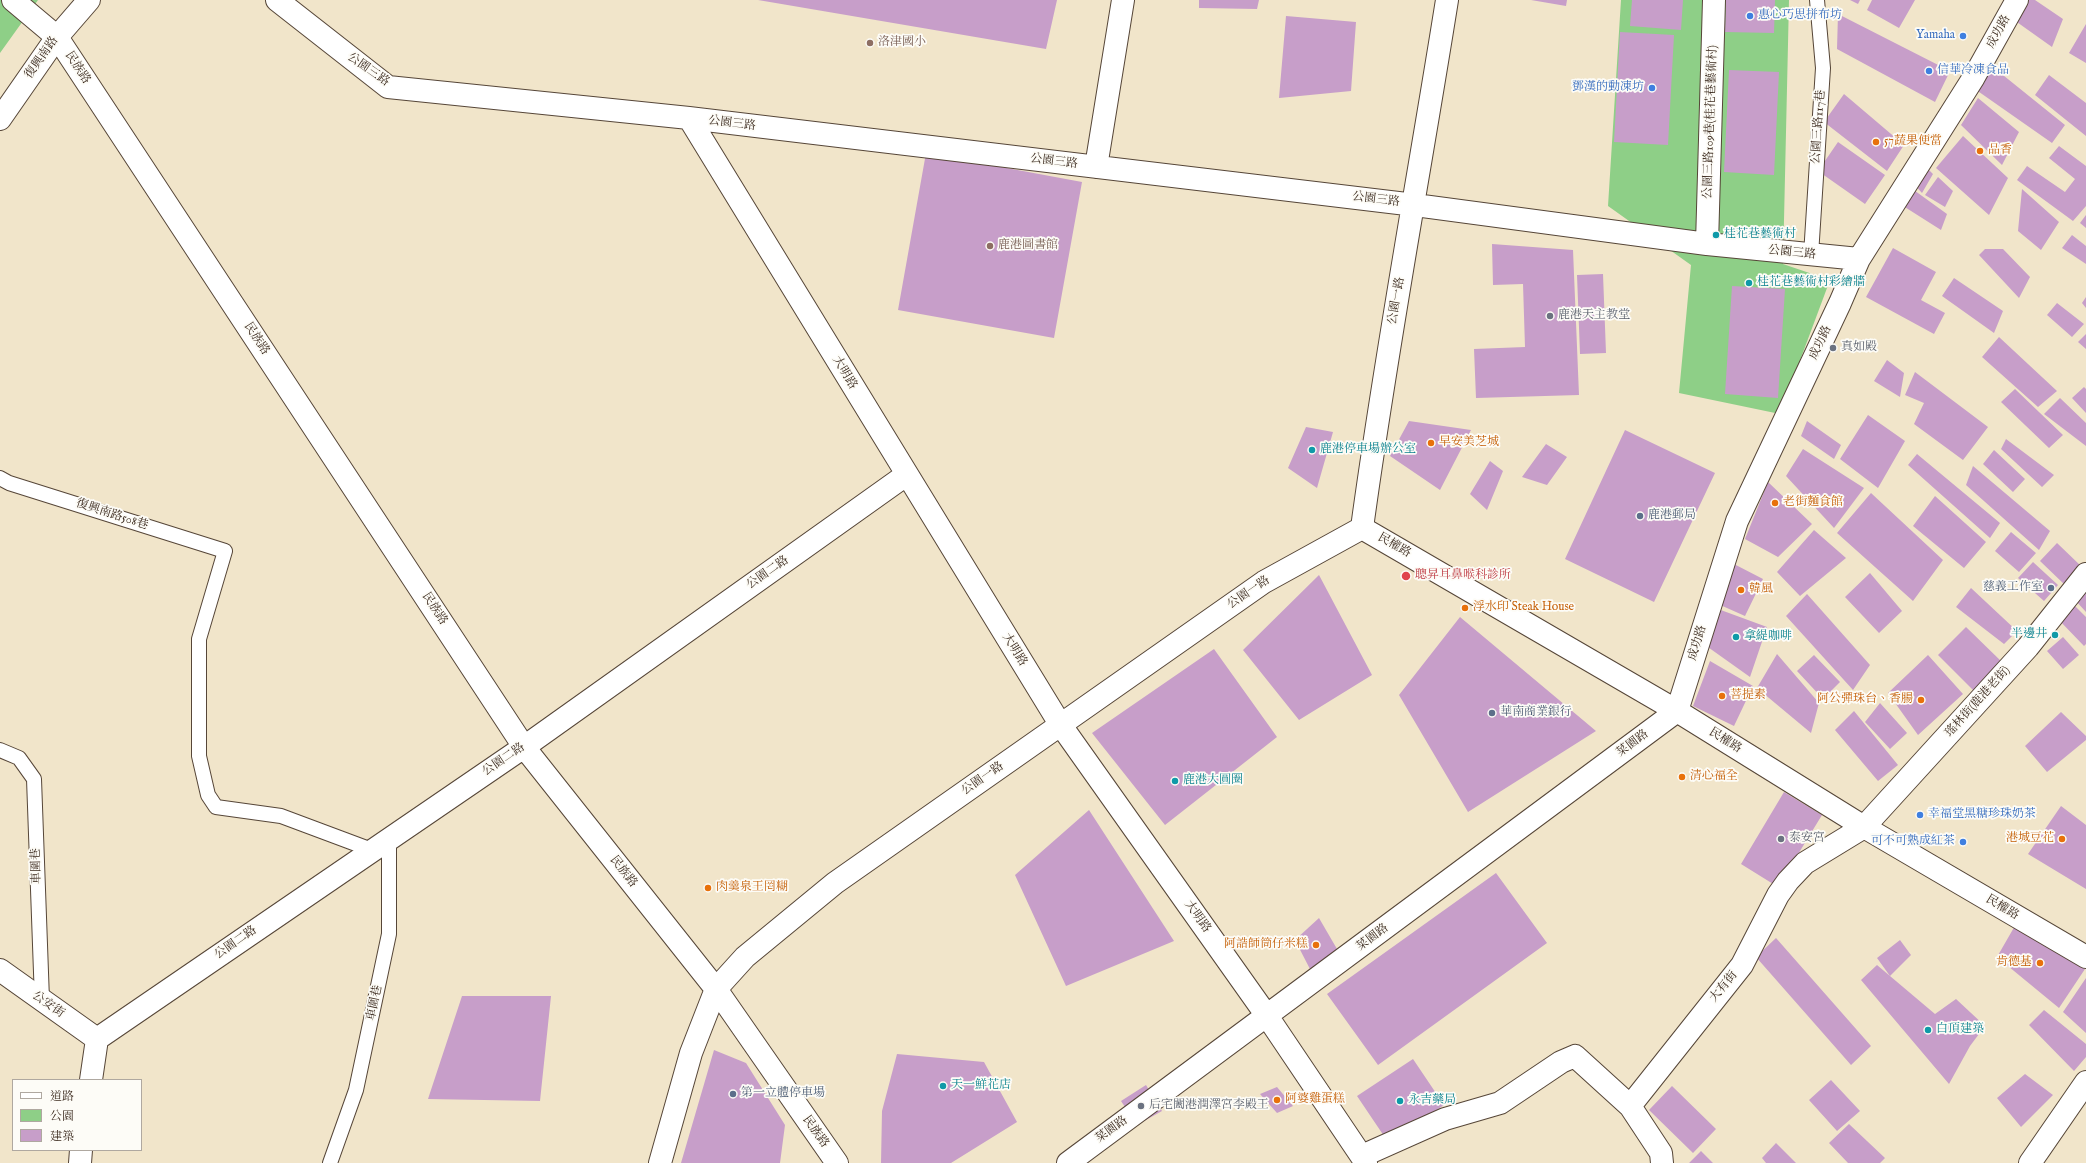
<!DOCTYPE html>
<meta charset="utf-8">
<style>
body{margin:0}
#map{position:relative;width:2086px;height:1163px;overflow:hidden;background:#f1e5ca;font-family:"IM FELL English","Noto Serif TC",serif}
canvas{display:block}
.legend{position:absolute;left:12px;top:1079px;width:130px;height:72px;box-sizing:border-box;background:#fdfcf7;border:1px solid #afa8a0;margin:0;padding:5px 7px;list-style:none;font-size:12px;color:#3b2a1e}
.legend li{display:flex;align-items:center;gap:8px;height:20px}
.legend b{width:20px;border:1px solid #afa8a0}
</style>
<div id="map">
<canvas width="2086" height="1163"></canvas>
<ul class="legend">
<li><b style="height:5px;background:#fff"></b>道路</li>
<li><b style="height:11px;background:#8ecf87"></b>公園</li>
<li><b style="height:11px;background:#c79ec9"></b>建築</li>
</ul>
</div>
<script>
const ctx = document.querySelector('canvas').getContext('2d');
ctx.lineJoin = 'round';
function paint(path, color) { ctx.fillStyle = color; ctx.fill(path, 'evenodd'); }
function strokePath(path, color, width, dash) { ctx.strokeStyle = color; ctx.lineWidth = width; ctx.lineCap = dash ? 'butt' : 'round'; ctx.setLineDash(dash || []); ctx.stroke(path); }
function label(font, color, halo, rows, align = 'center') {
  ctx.font = font + ' "IM FELL English","Noto Serif TC",serif'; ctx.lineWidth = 3.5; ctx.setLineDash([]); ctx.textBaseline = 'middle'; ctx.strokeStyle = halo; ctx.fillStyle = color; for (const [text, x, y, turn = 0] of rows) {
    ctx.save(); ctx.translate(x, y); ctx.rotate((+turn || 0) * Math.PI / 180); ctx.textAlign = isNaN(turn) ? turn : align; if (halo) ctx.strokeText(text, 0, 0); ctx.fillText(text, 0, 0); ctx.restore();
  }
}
paint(new Path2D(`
 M0,0H38L0,53Z
 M1621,0H1789L1783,264L1830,280L1780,414L1679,393L1691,265L1608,206Z`), '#8ecf87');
paint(new Path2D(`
 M758,0H1057L1046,49Z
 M1199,0H1259L1257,9L1199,8Z
 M1531,0H1567L1566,6Z
 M1632,0H1683L1681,30L1630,26Z
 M1726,0H1775L1774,33L1725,32Z
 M1850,0H1860L1858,4Z
 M1872,0H1915L1899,28L1867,10Z
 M2026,0H2035L2063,19L2052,47L2014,20Z
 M1838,14L1950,71L1935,102L1837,49Z
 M1286,16L1356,22L1351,91L1279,98Z
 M2086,24V63L2069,53Z
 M1620,32L1674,35L1668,145L1614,142Z
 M1988,63L2065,125L2052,143L1972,87Z
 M1729,70L1779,72L1774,175L1724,172Z
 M2049,75L2086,103V136L2035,95Z
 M1844,94L1904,145L1887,171L1824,122Z
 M1978,98L2019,132L2002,165L1961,125Z
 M1963,136L2008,178L1989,215L1936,168Z
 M1838,142L1885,175L1865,204L1818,171Z
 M2059,146L2086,166V206L2073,221L2017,180L2027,166L2065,192L2075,179L2049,158Z
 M926,153L1082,182L1054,338L898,310Z
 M1924,165L1933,174L1922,193L1912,182Z
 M1938,177L1953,191L1945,207L1925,195Z
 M1911,188L1947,214L1941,230L1900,204Z
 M2022,189L2059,222L2041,250L2018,231Z
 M2086,215V228L2080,223Z
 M2072,235L2086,246V264L2062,248Z
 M1492,244L1573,250L1579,395L1476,398L1474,349L1525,347L1523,284L1493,285Z
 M1893,248L1936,272L1921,300L1945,313L1934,334L1866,297Z
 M1985,249H2003L2030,277L2019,298L1979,255Z
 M1603,274L1606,353L1580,354L1577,275Z
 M1954,278L2003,311L1994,333L1942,296Z
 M1732,286L1785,289L1778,398L1725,394Z
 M2086,297V308L2082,303Z
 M2057,303L2084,324L2072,337L2047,315Z
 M2086,334V349L2078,342Z
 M1999,337L2057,391L2038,407L1982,357Z
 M1887,360L1904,373L1900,397L1874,381Z
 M1915,372L1988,427L1963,460L1914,424L1924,403L1905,395Z
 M2084,387L2086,389V413L2072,398Z
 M2015,389L2063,435L2049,448L2001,402Z
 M2060,398L2086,423V446L2044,414Z
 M1868,415L1905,441L1878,488L1840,459Z
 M1409,421L1471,430L1440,490L1390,456Z
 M1807,421L1841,445L1834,459L1801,436Z
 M1306,427L1333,432L1317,488L1288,468Z
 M1625,430L1715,473L1654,602L1565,559Z
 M2006,439L2054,475L2042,487L2001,449Z
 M1546,444L1567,457L1547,485L1522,477Z
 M1803,449L1864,488L1834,528L1786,476Z
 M1994,450L2025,479L2013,492L1983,464Z
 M1917,454L2000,523L1990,538L1908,465Z
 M1490,461L1503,471L1487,510L1470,494Z
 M1973,466L2050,531L2039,550L1966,485Z
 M1768,482L1812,524L1778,557L1745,539Z
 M1871,493L1943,560L1913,601L1837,533Z
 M1935,496L1986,542L1964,568L1913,526Z
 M1814,530L1846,558L1800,596L1777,572Z
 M2011,532L2036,553L2019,572L1995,551Z
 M2057,543L2082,567L2065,585L2040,561Z
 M2033,562L2058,585L2044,601L2018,578Z
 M1732,563L1763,579L1745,616L1718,604Z
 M1870,573L1902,611L1879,633L1845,597Z
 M1319,575L1372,675L1299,720L1243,650Z
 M1971,588L2017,631L2004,644L1956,607Z
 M2086,589V612L2075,600Z
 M1807,594L1870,665L1853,690L1786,616Z
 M2073,604L2086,617V644L2084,646L2058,619Z
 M1718,609L1767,627L1750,677L1705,645Z
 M1460,617L1596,731L1468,812L1399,695Z
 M1966,627L2003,663L1975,692L1938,655Z
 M2063,637L2079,655L2063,669L2047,651Z
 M1214,649L1277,737L1165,825L1092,733Z
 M1777,654L1819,703L1811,733L1757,688Z
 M1814,655L1840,682L1823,699L1797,671Z
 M1928,655L1963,694L1918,735L1888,693Z
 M1710,661L1753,686L1734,726L1693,706Z
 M1880,703L1907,733L1890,749L1865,722Z
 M1854,711L1898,765L1878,781L1835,730Z
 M2061,712L2086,736V740L2047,772L2025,746Z
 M1784,792L1822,815L1778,887L1741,864Z
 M2061,806L2086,825V889L2028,854Z
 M1089,810L1174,941L1066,986L1015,875Z
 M1496,873L1547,943L1378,1065L1327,994Z
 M1319,918L1337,949L1311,971L1295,940Z
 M2016,924L2085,969L2059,1008L1997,957Z
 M1776,938L1871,1046L1851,1065L1756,957Z
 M1900,940L1911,955L1890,976L1935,1014L1956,999L1985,1026L1970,1046L1949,1084L1861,980L1877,965L1890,976L1877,958Z
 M2086,978V1033L2063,1012Z
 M462,996H551L540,1101L428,1099Z
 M2044,1010L2086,1044V1057L2074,1071L2029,1025Z
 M714,1050L746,1063L785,1125L780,1163H681Z
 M897,1054L984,1062L1017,1122L951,1163H881L882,1111Z
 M1413,1059L1444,1105L1388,1142L1357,1096Z
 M2025,1074L2053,1095L2021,1127L1997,1098Z
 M1831,1080L1860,1111L1837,1131L1809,1100Z
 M1146,1085L1162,1111L1137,1125L1121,1101Z
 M1672,1086L1716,1129L1693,1153L1649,1110Z
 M1277,1087L1293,1106L1277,1113L1260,1094Z
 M1849,1124L1885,1158L1880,1163H1848L1829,1143Z
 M1776,1143L1796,1163H1766L1762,1158Z
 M1701,1151L1713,1163H1689Z`), '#c79ec9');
const lane = new Path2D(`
 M1811,255L1823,68L1817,0
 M0,478L9,483L225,551L199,639V756L208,795L216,807L281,816L372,850
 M0,750L19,758L34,779L42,1000
 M330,1163L356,1090L389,934V838`);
const street = new Path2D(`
 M13,0L57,37L524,747L716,989L837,1163
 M277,0L388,87L689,118L1415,205L1707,244L1859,259
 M689,118L1060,724L1267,1016L1366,1163
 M1096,167L1123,0
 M1707,244L1714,0
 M1362,528L1677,711L1864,827L2086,957
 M0,970L97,1039
 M97,1039L524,747L906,475
 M91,1080L97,1039
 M1362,1156L1445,1119L1500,1103L1561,1062L1575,1056L1630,1106
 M80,1163L81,1150
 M660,1163L691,1053L716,989L745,957L835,883L1264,582L1362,528C1386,351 1419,176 1447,0
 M1068,1163L1677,711L1737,521L1840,303L1859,259L1974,77L2017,0
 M1662,1163L1661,1153L1630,1106L1742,965L1778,895L1788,881L1805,863L1864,827L2028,647L2086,574
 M2030,1163L2086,1082`);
const secondary = new Path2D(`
 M0,119L57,37L89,0`);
strokePath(lane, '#564638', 16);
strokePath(street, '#564638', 24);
strokePath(secondary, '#564638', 24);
strokePath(lane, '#fff', 14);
strokePath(street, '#fff', 22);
strokePath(secondary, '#fff', 22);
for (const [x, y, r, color] of [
 [1750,16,4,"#3f7fe0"],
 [1963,36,4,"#3f7fe0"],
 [870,43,4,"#8d6e63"],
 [1929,71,4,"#3f7fe0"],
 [1652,88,4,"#3f7fe0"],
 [1876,142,4,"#e8710a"],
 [1980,151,4,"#e8710a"],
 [1716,235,4,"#0f9aa8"],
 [990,246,4,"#8d6e63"],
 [1749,283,4,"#0f9aa8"],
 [1550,316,4,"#6b7280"],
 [1833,348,4,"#6b7280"],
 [1431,443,4,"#e8710a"],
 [1312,450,4,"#0f9aa8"],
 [1775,503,4,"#e8710a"],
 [1640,516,4,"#5c6f8a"],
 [1406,576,5,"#e0444e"],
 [2051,588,4,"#5c6f8a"],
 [1741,590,4,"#e8710a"],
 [1465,608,4,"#e8710a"],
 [2055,635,4,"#0f9aa8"],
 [1736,637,4,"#0f9aa8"],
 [1722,696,4,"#e8710a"],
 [1921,700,4,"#e8710a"],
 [1492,713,4,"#5c6f8a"],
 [1682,777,4,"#e8710a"],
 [1175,781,4,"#0f9aa8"],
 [1920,815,4,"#3f7fe0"],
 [1781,839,4,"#6b7280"],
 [2062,839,4,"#e8710a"],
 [1963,842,4,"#3f7fe0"],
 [708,888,4,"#e8710a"],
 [1316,945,4,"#e8710a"],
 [2040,963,4,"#e8710a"],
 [1928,1030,4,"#0f9aa8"],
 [943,1086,4,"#0f9aa8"],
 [733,1094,4,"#5c6f8a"],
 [1277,1100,4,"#e8710a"],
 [1400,1101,4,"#0f9aa8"],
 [1141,1106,4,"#6b7280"]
]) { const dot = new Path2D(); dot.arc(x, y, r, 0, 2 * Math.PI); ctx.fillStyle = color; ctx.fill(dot); strokePath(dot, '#fdfcf7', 1.5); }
label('12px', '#366cbe', '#fdfcf7', [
 ["惠心巧思拼布坊",1758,16],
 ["Yamaha",1955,36,"right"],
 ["信華冷凍食品",1937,71],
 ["鄧漢的動凍坊",1644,88,"right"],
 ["幸福堂黑糖珍珠奶茶",1928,815],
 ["可不可熟成紅茶",1955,842,"right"]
], 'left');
label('12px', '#3b2a1e', '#fdfcf7', [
 ["成功路",1999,32,-61],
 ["復興南路",42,58,-55],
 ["民族路",77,68,57],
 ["公園三路",368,70,35],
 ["公園三路109巷(桂花巷藝術村)",1711,122,-88],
 ["公園三路",732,124,7],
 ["公園三路117巷",1819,127,-86],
 ["公園三路",1054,162,7],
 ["公園三路",1376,200,7],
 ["公園三路",1792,253,6],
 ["公園一路",1397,301,-80],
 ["民族路",256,339,57],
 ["成功路",1821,343,-65],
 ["大明路",844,373,59],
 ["復興南路508巷",112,515,18],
 ["民權路",1394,546,30],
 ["公園二路",768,573,-35],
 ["公園一路",1249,593,-34],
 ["民族路",434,609,57],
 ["成功路",1698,643,-73],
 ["大明路",1014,650,58],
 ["瑤林街(鹿港老街)",1978,702,-48],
 ["民權路",1725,741,32],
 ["菜園路",1633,744,-37],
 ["公園二路",504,760,-34],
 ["公園一路",983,779,-35],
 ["車圍巷",37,866,-92],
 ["民族路",623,872,52],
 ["民權路",2002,908,31],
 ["大明路",1197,917,55],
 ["菜園路",1373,938,-37],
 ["公園二路",236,943,-35],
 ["大有街",1724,987,-51],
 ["車圍巷",375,1003,-78],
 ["公安街",48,1005,35],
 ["菜園路",1112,1130,-36],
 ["民族路",815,1132,55]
]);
label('12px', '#785e54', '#fdfcf7', [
 ["洛津國小",878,43],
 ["鹿港圖書館",998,246]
], 'left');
label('12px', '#c56008', '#fdfcf7', [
 ["57蔬果便當",1884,142],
 ["品香",1988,151],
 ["早安美芝城",1439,443],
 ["老街麵食館",1783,503],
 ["韓風",1749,590],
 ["浮水印 Steak House",1473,608],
 ["菩提素",1730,696],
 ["阿公彈珠台、香腸",1913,700,"right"],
 ["清心福全",1690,777],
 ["港城豆花",2054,839,"right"],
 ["肉羹泉王罔糊",716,888],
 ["阿誥師筒仔米糕",1308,945,"right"],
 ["肯德基",2032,963,"right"],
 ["阿婆雞蛋糕",1285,1100]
], 'left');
label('12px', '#0d838f', '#fdfcf7', [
 ["桂花巷藝術村",1724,235],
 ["桂花巷藝術村彩繪牆",1757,283],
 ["鹿港停車場辦公室",1320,450],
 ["半邊井",2047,635,"right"],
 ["拿緹咖啡",1744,637],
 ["鹿港大圓圈",1183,781],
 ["白頂建築",1936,1030],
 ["天一鮮花店",951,1086],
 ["永吉藥局",1408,1101]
], 'left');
label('12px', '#5b616d', '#fdfcf7', [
 ["鹿港天主教堂",1558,316],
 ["真如殿",1841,348],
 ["泰安宮",1789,839],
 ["后宅闔港潤澤宮李殿王",1149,1106]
], 'left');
label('12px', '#4e5e75', '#fdfcf7', [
 ["鹿港郵局",1648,516],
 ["慈義工作室",2043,588,"right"],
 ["華南商業銀行",1500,713],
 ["第一立體停車場",741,1094]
], 'left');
label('12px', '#be3a42', '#fdfcf7', [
 ["聰昇耳鼻喉科診所",1415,576]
], 'left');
</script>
